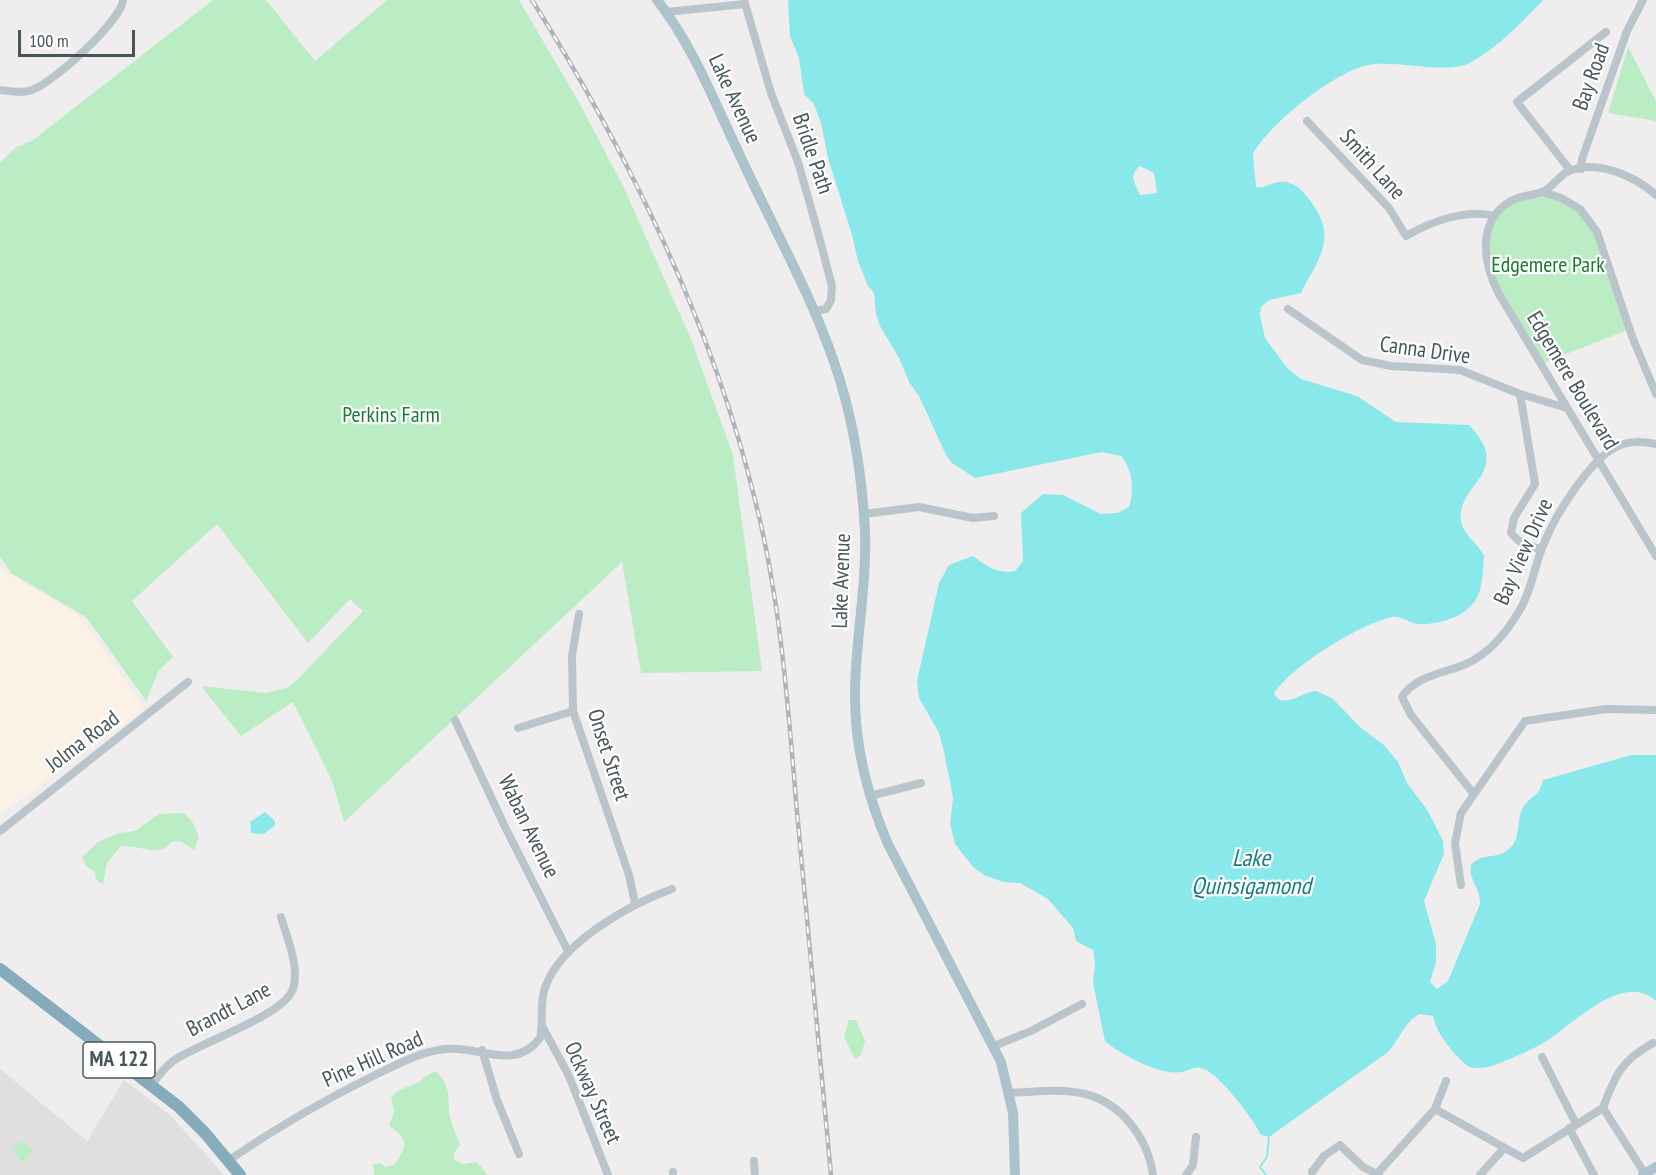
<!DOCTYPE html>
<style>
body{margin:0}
#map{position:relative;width:1656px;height:1175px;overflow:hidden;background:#f0edee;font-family:"PT Sans Narrow",sans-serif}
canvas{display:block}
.scale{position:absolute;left:18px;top:30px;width:117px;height:27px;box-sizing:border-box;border:3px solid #46555a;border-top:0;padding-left:8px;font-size:18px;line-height:21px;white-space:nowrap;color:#46555a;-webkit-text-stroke:4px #fff;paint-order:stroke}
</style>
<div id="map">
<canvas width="1656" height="1175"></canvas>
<div class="scale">100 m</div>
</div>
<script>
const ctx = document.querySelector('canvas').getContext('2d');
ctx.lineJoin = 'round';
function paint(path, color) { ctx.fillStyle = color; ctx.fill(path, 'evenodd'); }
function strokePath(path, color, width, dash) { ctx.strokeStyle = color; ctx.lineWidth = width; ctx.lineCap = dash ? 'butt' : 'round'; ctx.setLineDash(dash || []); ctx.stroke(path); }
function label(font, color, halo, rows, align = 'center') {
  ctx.font = font + ' "PT Sans Narrow",sans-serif'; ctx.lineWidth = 4.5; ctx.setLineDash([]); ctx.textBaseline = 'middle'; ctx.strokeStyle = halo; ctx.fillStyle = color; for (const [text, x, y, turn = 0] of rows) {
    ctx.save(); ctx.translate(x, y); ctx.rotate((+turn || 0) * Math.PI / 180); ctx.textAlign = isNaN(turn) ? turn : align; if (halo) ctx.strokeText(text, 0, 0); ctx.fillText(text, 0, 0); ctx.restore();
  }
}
paint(new Path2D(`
 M0,565L3,570L80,616L145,708L0,815Z`), '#fbf1e6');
paint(new Path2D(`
 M0,1069L87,1141L124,1080L171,1116L224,1175H0Z`), '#e1dedf');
paint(new Path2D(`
 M213,0H266L315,61L387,0H519L580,104L624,188L691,339L733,455L762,671L641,673L622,562L344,822L332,781L293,702L241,736L201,686L266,693L286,688L296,681L363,611L350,599L308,643L217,524L132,601L173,657L159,670L146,701L86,617L11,573L0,556V163L15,148L33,140Z
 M1628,47L1656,101V121L1608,113Z
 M1543,192L1561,198L1591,222L1630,329L1541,364L1486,262L1492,223L1501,208Z
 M184,813L192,821L199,837L194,850L180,841L171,842C160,858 140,845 121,846L107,863L103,885L96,879L95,872L86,866L82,857L98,842L119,833L135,831L159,814Z
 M849,1020H856L865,1041L861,1055L855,1059L844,1037Z
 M436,1071C450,1086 448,1093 449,1111C450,1121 456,1134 460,1144L454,1153V1160L463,1164L477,1162L488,1175H374L373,1164L380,1163L385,1167L394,1165C408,1145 409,1140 389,1126L394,1112L391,1097C400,1087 408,1088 418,1082C425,1078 428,1074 436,1071Z
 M22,1141L33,1150L22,1163L12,1149Z`), '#bbedc4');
paint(new Path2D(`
 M788,0H1543C1527,18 1484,61 1461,66C1433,71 1403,62 1375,64C1340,66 1269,124 1253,154L1256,187C1266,189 1276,179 1287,182C1298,185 1306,194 1312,203C1338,239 1318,259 1301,293L1269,300L1261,307L1260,315L1265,338L1288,369L1301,379L1357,396L1396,422L1469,425C1515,473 1456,484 1461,521C1463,535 1479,544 1484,556C1483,568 1483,581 1479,593C1471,616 1440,625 1418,624C1409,623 1400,615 1392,617C1360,624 1291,666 1274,694C1284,710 1301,692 1316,691L1332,698L1360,727L1385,746L1398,762L1407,783L1428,811L1443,841L1444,854L1424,901L1436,944V962L1430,982L1437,989L1448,981L1480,904C1481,889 1468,879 1471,865C1481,853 1493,859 1505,852C1524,840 1514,822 1524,806C1532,794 1539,798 1543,780L1631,755H1656V1001C1623,971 1575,1023 1548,1040C1534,1049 1517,1056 1502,1062C1493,1066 1480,1070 1470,1067C1464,1064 1458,1057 1453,1052C1444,1041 1436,1030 1433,1016L1420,1014C1404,1022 1400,1039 1388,1052L1269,1137L1261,1135C1254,1120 1220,1075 1204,1069C1194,1065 1191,1070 1182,1072C1161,1076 1121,1055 1105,1041L1093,983L1095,962L1093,950L1076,941L1073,928L1048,899L1020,883L1003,882L984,875L973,867L955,844L950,824L953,797L944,752L939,733L919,698L917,681L939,583L949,565L973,556C985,565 999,575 1015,571L1023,561L1021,513L1043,494L1063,495L1101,514L1117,513L1129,507C1135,491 1132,468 1121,456L1102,452L975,478L952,463L946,455L919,396L909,382L899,358L880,326L876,314L874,293L868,286L858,261L852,235L828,158L821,123L814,104L804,94L799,58L790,36ZM1140,166L1154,173L1157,193L1140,195C1136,184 1127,176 1140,166Z
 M265,812L275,821V825L264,834L251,833L250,822Z`), '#89e9ea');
strokePath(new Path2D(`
 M1266,1175L1260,1167L1267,1157L1269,1136`), '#89e9ea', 2);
strokePath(new Path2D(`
 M744,0L771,93L798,162L817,229L832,286L831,300L826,309L814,311
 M666,12L745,4
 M0,90C11,91 21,94 32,90C53,83 121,21 123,0
 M1307,121L1389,208L1406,236C1430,222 1467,208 1495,216
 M1581,169L1582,159L1627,31L1643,0
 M1570,170L1517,102L1606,32
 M1543,192L1561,198L1580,209L1597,232L1633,339L1656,394
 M1656,195C1635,176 1595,158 1567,172C1558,177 1551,189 1542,192C1532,196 1522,195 1511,201C1476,221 1483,264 1499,294L1656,556
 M1288,309L1362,360L1391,366L1460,370L1520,394L1567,408
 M1520,394L1535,484L1514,518L1511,533L1519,541L1541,550
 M864,514L919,507L973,518L994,516
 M579,614L572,656L573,711L629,875L635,903
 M455,720L505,827L568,951
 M518,728L573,711
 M1473,793L1411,715L1402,697C1415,676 1445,673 1466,664C1488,654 1506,633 1518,613C1532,591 1534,565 1545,541C1556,514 1590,460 1616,447C1627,441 1644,441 1656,444
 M870,796L921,783
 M0,831L188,682
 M1461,885L1455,843L1461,813L1525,721L1606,709L1656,710
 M542,1026L569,1076L608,1175
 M994,1046L1031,1031L1082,1004
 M482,1050L497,1100L519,1154
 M1542,1057L1576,1124
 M152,1085C158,1076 164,1068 173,1061C198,1043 284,1016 293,989C300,967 287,938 281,917
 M1010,1093C1034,1092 1061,1088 1085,1094C1122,1103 1148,1139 1153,1175
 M1603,1108C1615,1075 1622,1060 1653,1043
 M1603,1108L1645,1174
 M1435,1109L1523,1158L1603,1108
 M1569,1128L1594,1175
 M229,1160C276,1128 324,1100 375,1075C396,1065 416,1054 438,1050C475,1042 513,1074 540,1038C544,1022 539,1004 545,988C560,943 630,904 672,889
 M754,1161L755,1175
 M1312,1172L1324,1156L1340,1145L1363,1167L1379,1175
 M1377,1174L1435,1109L1446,1081
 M673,1175V1172
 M1186,1175L1193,1165L1196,1137
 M1480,1175L1504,1148`), '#b9c5ca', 8);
strokePath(new Path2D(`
 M657,0C694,47 716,106 742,160C773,227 810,292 834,362C853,416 862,475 865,531C867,585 856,637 855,690C854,744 867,795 888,844L1001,1062L1013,1113L1015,1175
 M1643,1175L1656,1167`), '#adc3cc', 10);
strokePath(new Path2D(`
 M0,969L179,1107L205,1133L240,1175`), '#85abbc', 12);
const rail = new Path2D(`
 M532,0C627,151 713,326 755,500C781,602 788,707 797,812C808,933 819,1054 831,1175`);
strokePath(rail, '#afb4b8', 4.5);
strokePath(rail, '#fff', 2, [7]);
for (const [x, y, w] of [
 [119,1060,72]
]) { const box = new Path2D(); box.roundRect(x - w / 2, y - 18, w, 36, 4.5); ctx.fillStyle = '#fff'; ctx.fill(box); strokePath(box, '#46555a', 1.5); }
label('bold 21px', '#46555a', null, [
 ["MA 122",119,1060]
]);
label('22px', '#46555a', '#fff', [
 ["Bay Road",1592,77,-70],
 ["Lake Avenue",734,99,65],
 ["Bridle Path",812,154,71],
 ["Smith Lane",1372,165,48],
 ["Canna Drive",1425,351,8],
 ["Edgemere Boulevard",1572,381,59],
 ["Bay View Drive",1524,552,-66],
 ["Lake Avenue",842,581,-88],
 ["Jolma Road",83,742,-37],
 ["Onset Street",608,755,72],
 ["Waban Avenue",528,827,64],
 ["Brandt Lane",229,1010,-28],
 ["Pine Hill Road",373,1060,-24],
 ["Ockway Street",592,1093,66]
]);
label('22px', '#187a35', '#fff', [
 ["Edgemere Park",1548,266],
 ["Perkins Farm",391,416]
]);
label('italic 24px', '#107f7f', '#fff', [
 ["Lake",1251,859],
 ["Quinsigamond",1251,887]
]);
</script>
